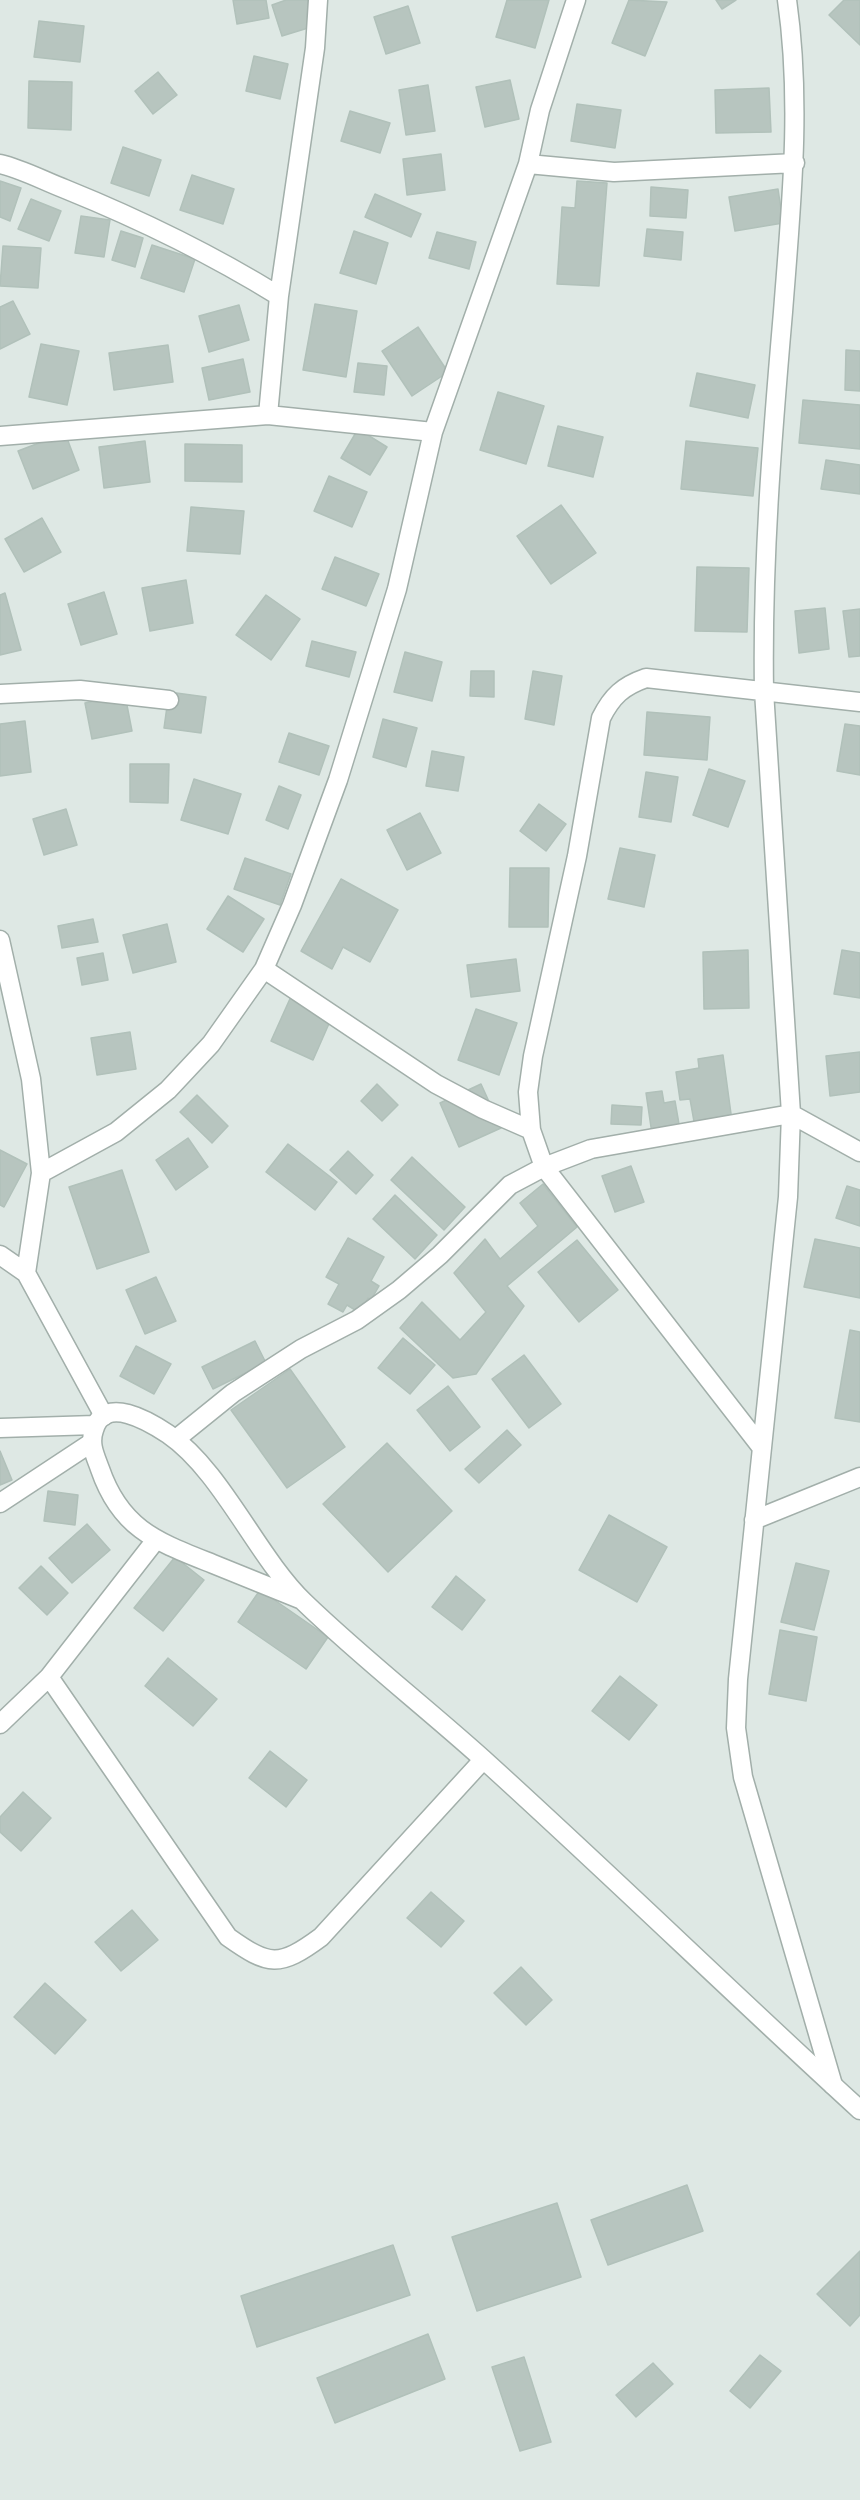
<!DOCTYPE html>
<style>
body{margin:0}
canvas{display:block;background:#dee8e4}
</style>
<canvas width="860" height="2500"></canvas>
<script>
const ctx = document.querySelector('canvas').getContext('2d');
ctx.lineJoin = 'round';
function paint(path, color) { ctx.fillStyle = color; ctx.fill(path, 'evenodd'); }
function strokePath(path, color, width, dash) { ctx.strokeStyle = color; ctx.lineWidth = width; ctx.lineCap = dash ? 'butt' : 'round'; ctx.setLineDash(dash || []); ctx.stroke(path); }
const building = new Path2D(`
 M233,0H266L269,18L237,24Z
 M286,0H313L321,24L282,36L272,5Z
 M507,0H549L535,48L496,37Z
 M629,0L667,2L645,56L612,43Z
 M716,0H736L722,9Z
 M844,0H860V45L829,15Z
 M408,6L420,43L386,54L374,17Z
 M39,21L84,26L80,62L34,57Z
 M254,56L288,64L280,99L246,91Z
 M158,72L177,95L153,114L135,91Z
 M510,80L519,119L485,127L476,87Z
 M29,81L72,82L71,130L28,128Z
 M428,85L435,131L406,135L399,90Z
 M769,88L771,132L716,133L715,90Z
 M577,104L621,110L615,148L571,141Z
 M350,111L390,123L380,153L341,141Z
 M123,147L161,160L149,196L111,183Z
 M441,154L445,190L407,195L403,159Z
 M192,175L234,189L223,224L180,210Z
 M0,181L21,188L10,221L0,217Z
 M577,181L607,183L599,286L557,284L562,207L575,208Z
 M651,187L688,190L686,218L650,216Z
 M778,189L783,223L735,231L729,197Z
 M375,194L421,214L411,237L365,217Z
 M31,199L61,211L49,241L18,229Z
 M81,216L110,220L104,257L75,253Z
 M647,229L683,232L681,260L644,256Z
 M121,231L143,238L135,267L112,260Z
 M354,231L388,243L376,284L340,273Z
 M437,232L476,242L469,269L429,258Z
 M152,245L195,259L184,292L141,278Z
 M3,246L41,248L38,288L0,286Z
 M13,301L30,334L0,349V307Z
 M315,304L357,311L346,377L303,370Z
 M239,305L249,340L209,352L199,316Z
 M418,327L448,372L412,396L382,351Z
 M41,344L79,351L67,405L29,397Z
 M168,345L173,382L114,390L109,353Z
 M846,350L860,351V391L845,390Z
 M243,359L250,392L209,400L202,368Z
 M358,363L387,366L384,395L354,392Z
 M697,373L755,385L748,418L690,406Z
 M498,392L544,406L526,464L480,450Z
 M803,400L860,405V449L799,443Z
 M558,426L603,437L593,477L548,466Z
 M358,429L387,447L370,475L341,458Z
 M65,433L79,470L33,489L18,451Z
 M145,441L150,482L104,488L99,447Z
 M686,441L758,448L753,496L681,489Z
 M185,444L242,445V482L185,481Z
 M826,460L860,465V494L821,489Z
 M329,476L367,492L352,527L314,511Z
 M561,505L596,553L551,584L517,536Z
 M191,507L244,511L240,554L187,551Z
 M42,518L61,552L24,572L5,539Z
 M335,557L379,574L366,606L322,589Z
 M697,567L749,568L747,632L695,631Z
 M186,580L193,623L150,631L142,588Z
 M104,592L117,634L81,645L68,604Z
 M5,593L21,650L0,655V595Z
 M266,595L300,619L271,660L236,635Z
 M825,608L829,649L799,653L795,611Z
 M860,609V656L849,657L843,611Z
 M312,641L356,652L349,677L306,666Z
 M405,652L442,662L432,701L394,692Z
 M471,671H494V697L470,696Z
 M533,671L562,676L554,725L525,719Z
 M169,692L206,697L201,733L164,728Z
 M125,695L132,731L92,739L85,703Z
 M647,712L710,717L707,760L644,755Z
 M383,719L417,728L406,767L373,757Z
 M25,721L31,772L0,776V724Z
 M845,724L860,726V775L837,771Z
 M289,733L329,746L319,775L279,762Z
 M432,751L464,757L458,791L426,786Z
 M130,764H169L168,803L130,802Z
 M709,769L745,781L728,827L693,815Z
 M646,772L678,777L671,822L639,817Z
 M194,779L241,794L228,834L181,820Z
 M279,786L301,795L288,829L266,820Z
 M539,804L566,824L546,851L520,831Z
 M66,809L77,845L44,855L33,819Z
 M420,813L441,853L407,870L387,830Z
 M620,848L655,855L644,907L608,899Z
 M245,858L291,874L280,905L234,889Z
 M510,868H549L548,927H509Z
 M341,879L398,910L370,962L343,947L332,969L301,951Z
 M228,896L264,919L243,952L207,929Z
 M93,919L98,942L62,948L58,926Z
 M167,924L176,962L133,973L123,935Z
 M748,950L749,1008L704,1009L703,952Z
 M842,950L860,953V998L834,994Z
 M103,953L108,980L82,985L77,958Z
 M516,959L520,991L471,997L467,965Z
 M293,992L335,1010L313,1060L271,1041Z
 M476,1009L517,1023L499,1075L458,1060Z
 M130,1032L136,1069L97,1075L91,1038Z
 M860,1052V1092L830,1096L826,1056Z
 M723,1055L732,1121L695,1127L690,1099L680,1100L676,1072L699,1068L698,1059Z
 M377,1084L398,1105L382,1121L361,1101Z
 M481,1084L501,1128L459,1147L440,1103Z
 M662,1091L664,1103L675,1101L680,1130L652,1134L646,1093Z
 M197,1095L228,1126L212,1143L180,1112Z
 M612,1105L642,1107L641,1125L611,1124Z
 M188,1138L208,1167L176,1190L156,1160Z
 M288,1144L337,1182L315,1210L266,1172Z
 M0,1150L27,1164L4,1207L0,1205Z
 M348,1151L373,1175L356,1194L330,1170Z
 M412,1157L465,1207L444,1230L391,1180Z
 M631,1166L644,1202L615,1212L602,1176Z
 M122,1170L149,1252L97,1269L69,1187Z
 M543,1184L577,1227L507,1286L524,1306L476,1374L453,1378L400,1328L422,1302L460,1340L486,1312L454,1273L485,1239L500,1259L538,1226L520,1203Z
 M847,1186L860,1190V1226L836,1218Z
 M395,1195L437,1235L415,1259L373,1219Z
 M348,1238L384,1257L371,1281L379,1286L371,1300L368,1298L360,1313L347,1305L343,1312L328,1304L339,1284L326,1277Z
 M815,1239L860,1248V1298L804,1287Z
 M577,1240L618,1290L579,1322L538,1272Z
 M156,1277L176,1321L145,1334L126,1290Z
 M850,1330L860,1332V1422L835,1418Z
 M403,1338L435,1365L410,1394L378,1368Z
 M255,1341L266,1363L213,1389L202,1367Z
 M136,1346L171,1364L154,1394L120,1376Z
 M524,1355L561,1404L529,1428L492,1379Z
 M290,1369L345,1447L287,1488L231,1410Z
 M448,1386L480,1427L450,1451L417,1410Z
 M507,1430L521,1445L479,1483L465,1469Z
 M387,1443L452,1511L388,1572L323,1504Z
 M0,1451L12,1480L0,1485Z
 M48,1491L78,1495L75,1525L44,1521Z
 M609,1515L667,1547L637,1602L579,1570Z
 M87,1524L110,1550L72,1583L49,1558Z
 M175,1557L204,1580L163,1631L134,1608Z
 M796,1563L829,1571L814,1630L781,1622Z
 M41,1566L68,1593L47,1615L19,1588Z
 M456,1576L485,1600L462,1630L432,1607Z
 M260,1590L328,1637L306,1669L238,1622Z
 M780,1630L817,1637L806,1701L769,1694Z
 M168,1658L217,1699L193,1726L145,1686Z
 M620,1676L657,1705L629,1740L592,1711Z
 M270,1751L307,1780L286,1807L249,1778Z
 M23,1792L51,1818L21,1851L0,1832V1817Z
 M431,1892L464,1921L441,1947L407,1918Z
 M132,1910L158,1940L121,1971L95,1942Z
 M521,1967L552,2000L526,2025L494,1993Z
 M45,1983L86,2020L55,2054L14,2017Z
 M687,2185L703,2231L608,2265L591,2220Z
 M557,2203L581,2277L477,2311L452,2237Z
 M393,2245L410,2295L257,2347L241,2296Z
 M860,2251V2315L850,2326L817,2294Z
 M428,2334L445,2379L335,2423L317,2378Z
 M760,2355L781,2371L750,2408L730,2391Z
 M524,2357L551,2442L520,2451L492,2367Z
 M653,2363L673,2384L636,2417L616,2395Z`);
paint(building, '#b7c5bf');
strokePath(building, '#b1c1ba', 1.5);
const minor = new Path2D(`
 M787,0C802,104 791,207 783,312C772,439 762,564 764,691L791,1114L788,1197L738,1679L736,1728L743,1777L833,2085
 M0,164C22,169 44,181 65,189C139,219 211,254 279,296
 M528,164L614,172L795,163
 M268,415L279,296L315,48L318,0
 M0,436L268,415L433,432
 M0,694L80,690L169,700
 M0,940L31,1079L41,1173L26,1273L104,1416
 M264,969L436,1084L483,1109L531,1130
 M41,1173L116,1132L168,1090L211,1044L264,969L292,905L338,780L397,589L433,432L528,164L540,110L576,0
 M0,1255L26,1273
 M0,1428L95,1425
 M176,1439L233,1393L301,1349L357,1320L399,1290L440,1255L510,1185L544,1167L591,1149L791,1114L860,1152
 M762,1448L544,1167L531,1130L528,1092L533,1056L577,856L601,718C612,696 623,686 646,678L860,702
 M0,1503L91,1443
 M754,1520L860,1477
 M49,1677L228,1937C269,1966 279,1968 321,1937L483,1760
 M0,1724L49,1677L155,1541`);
const tertiary = new Path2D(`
 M302,1600C272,1588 243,1576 213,1564C158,1542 121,1530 100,1469C95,1455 89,1444 94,1430C104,1394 150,1422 168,1434C222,1471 257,1557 304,1602C361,1657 424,1706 483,1759C610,1874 733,1994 860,2110`);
strokePath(minor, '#a2afaa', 21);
strokePath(tertiary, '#a2afaa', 21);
strokePath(minor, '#fff', 18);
strokePath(tertiary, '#fff', 18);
</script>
